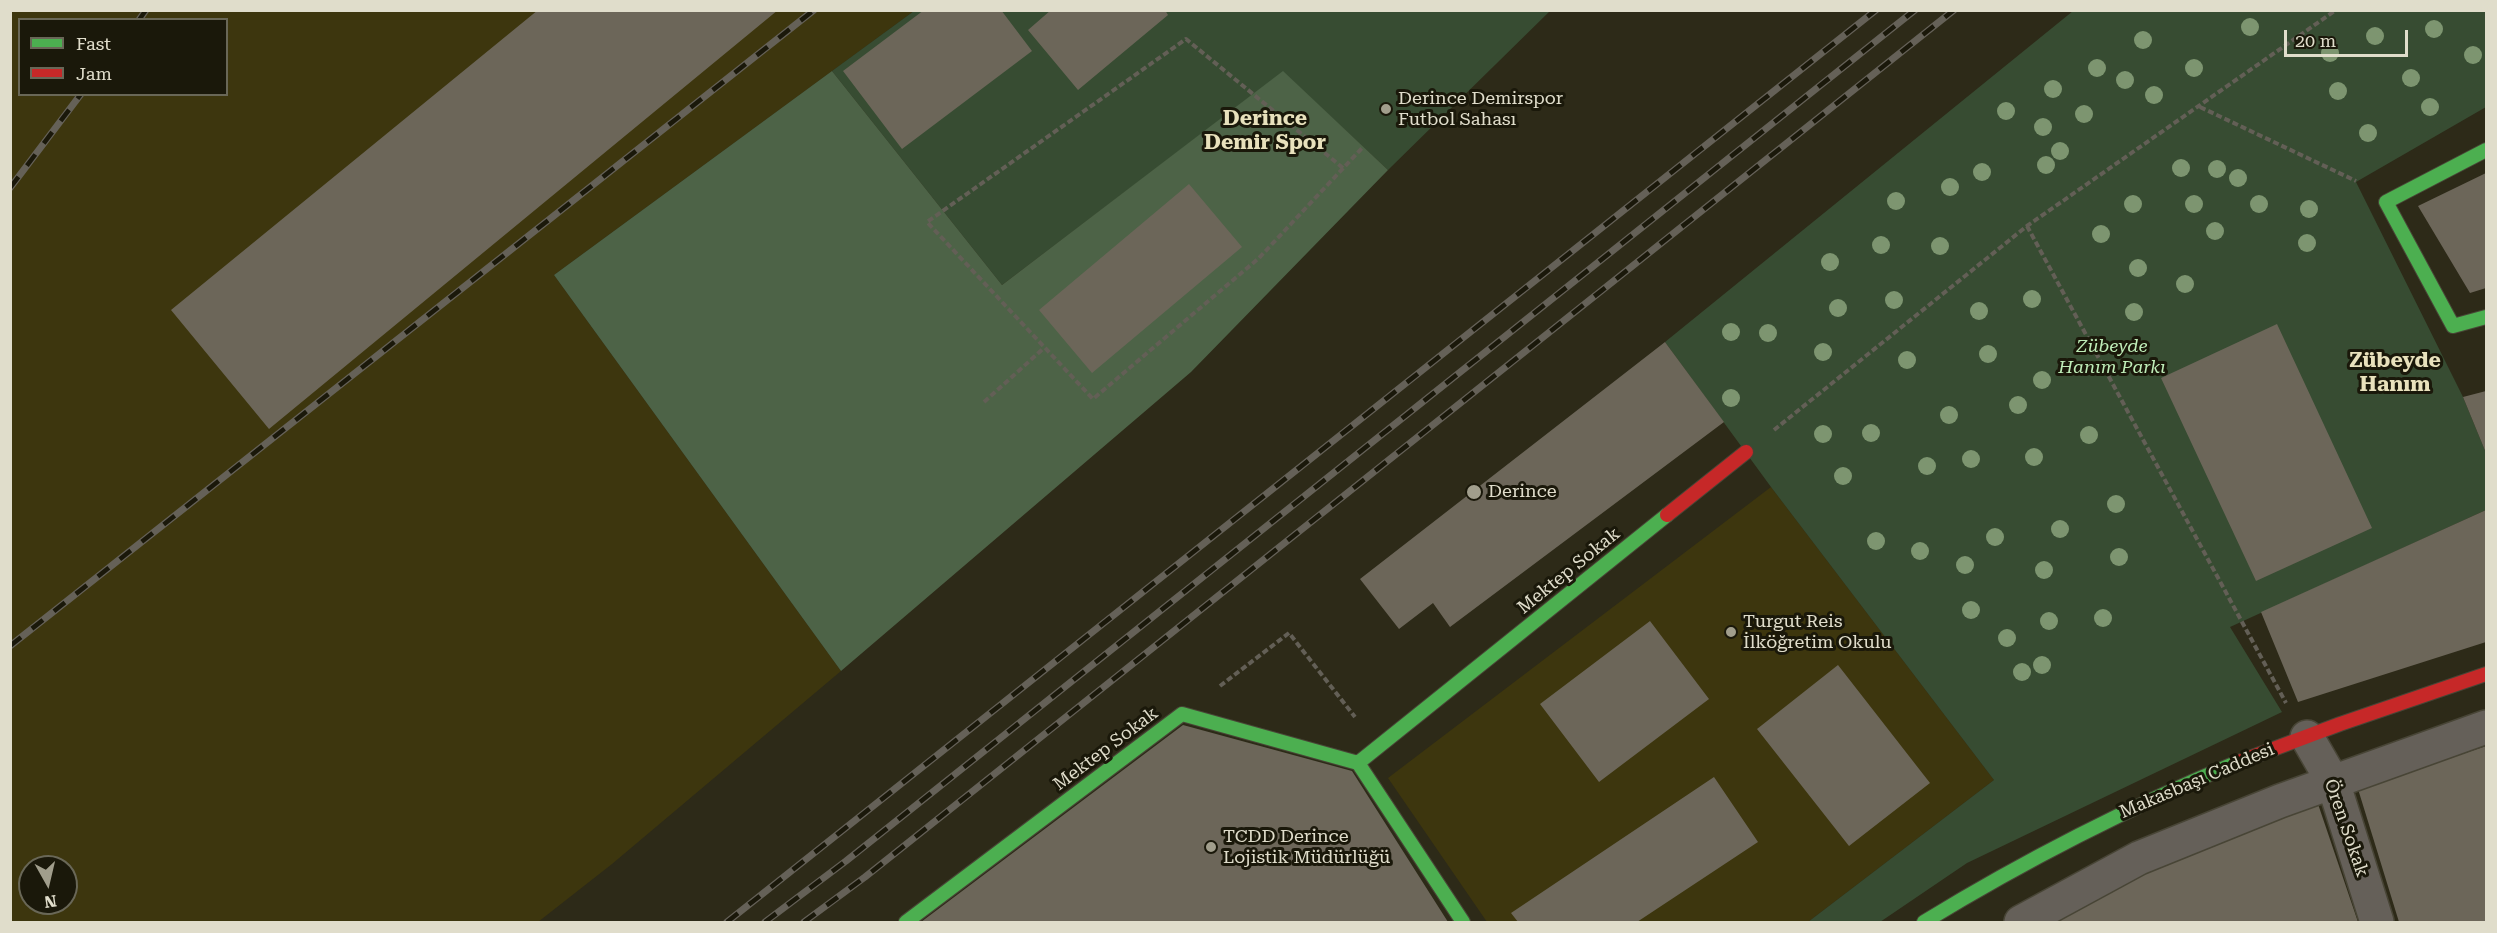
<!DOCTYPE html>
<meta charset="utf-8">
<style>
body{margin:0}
#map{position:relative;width:2497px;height:933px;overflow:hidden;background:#2d2a18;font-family:"Roboto Serif",serif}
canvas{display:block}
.frame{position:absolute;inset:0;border:12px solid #e0ddcb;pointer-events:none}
.legend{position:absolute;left:18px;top:18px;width:210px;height:78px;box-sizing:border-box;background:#1a180a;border:2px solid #696757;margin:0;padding:8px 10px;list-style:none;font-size:18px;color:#e0ddcb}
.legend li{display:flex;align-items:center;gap:12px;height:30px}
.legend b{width:30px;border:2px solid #696757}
.north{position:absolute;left:18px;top:855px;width:60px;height:60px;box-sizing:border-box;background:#1a180a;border:2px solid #696757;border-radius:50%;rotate:172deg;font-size:16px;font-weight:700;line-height:24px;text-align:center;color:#e0ddcb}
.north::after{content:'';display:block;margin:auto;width:21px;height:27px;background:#a19e8c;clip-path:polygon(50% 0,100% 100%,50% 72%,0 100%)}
.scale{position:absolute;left:2284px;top:30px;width:124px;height:27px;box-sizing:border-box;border:3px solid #e0ddcb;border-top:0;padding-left:8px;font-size:18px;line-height:21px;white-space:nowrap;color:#e0ddcb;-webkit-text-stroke:4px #1a180a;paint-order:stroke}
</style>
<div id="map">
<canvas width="2497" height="933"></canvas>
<div class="frame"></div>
<ul class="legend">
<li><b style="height:8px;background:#4caf50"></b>Fast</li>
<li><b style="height:8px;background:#c62828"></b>Jam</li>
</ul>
<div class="north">N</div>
<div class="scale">20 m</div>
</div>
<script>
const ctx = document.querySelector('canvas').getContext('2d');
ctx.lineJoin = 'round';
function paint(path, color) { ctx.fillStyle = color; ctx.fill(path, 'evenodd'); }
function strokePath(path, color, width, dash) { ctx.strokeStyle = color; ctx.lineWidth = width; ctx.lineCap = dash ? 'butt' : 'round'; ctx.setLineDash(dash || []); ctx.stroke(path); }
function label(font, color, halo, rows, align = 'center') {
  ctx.font = font + ' "Roboto Serif",serif'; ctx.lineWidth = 6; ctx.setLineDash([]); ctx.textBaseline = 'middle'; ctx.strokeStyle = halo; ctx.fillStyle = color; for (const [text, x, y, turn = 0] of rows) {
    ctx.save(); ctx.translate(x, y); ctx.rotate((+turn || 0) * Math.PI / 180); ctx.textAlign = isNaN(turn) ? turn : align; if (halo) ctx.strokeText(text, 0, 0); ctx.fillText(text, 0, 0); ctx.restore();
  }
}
paint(new Path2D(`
 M10,11H914L554,275L841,671L612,864L538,922H11ZM20,20H226V94H20ZM30,867H66V903H30Z
 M1771,487L1994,780L1808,922H1487L1388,778Z`), '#3d360e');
paint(new Path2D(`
 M914,11H1550L1388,170L1283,72L1002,285L832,71Z
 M2073,11H2486V107L2356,182L2463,397L2486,453V510L2230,627L2282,712L1967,863L1880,922H1808L1994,780L1771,487L1665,342Z`), '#374c32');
paint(new Path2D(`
 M832,71L1002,285L1283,71L1388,170L1191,372L841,671L554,275Z`), '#4d6347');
paint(new Path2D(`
 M538,10H778L269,429L171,310Z
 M924,10H1001L1032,51L902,149L843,71Z
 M1051,10H1165L1168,15L1078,90L1028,30Z
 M2486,173V288L2470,293L2418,206Z
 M1189,184L1242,247L1092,373L1039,310Z
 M2277,324L2372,528L2256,581L2161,378Z
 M1665,342L1724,422L1450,627L1433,603L1399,629L1360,579Z
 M2486,391V453L2463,397Z
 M2486,510V642L2298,702L2261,612Z
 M1650,621L1709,699L1599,782L1540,704Z
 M1838,665L1930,783L1849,846L1757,729Z
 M1183,725L1352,771L1448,922H921Z
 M2486,746V922H2399L2358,789Z
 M1714,777L1758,842L1637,922H1518L1511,913Z
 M2318,804L2358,922H2047L2138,874Z`), '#6c6659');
const street = new Path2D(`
 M2307,737L2333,782L2377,922
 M2021,922L2139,858L2280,801L2486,727`);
const fast = new Path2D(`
 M2486,150L2386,202L2453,326L2486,317
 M906,922L1182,714L1358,763
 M1463,922L1358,763L1667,515
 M1924,922C2024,861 2127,808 2236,763`);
const jam = new Path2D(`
 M1667,515L1746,452
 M2236,763L2340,724L2486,674`);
strokePath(street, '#484536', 36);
strokePath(fast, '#484536', 16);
strokePath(jam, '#484536', 16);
strokePath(new Path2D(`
 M2200,107L2356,181
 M1343,168L1186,39L927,222L1093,399L1259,258L1363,147
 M2027,226L2286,703
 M984,402L1044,348
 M1774,430L2027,226L2336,10
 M1220,686L1289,633L1355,717`), '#635f56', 4, [6, 3]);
strokePath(street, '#656059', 33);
strokePath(fast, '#4caf50', 14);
strokePath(jam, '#c62828', 14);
const rail = new Path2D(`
 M139,20L146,10
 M10,188L81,94
 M10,646L814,10
 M727,922L1876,10
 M765,922L846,861L1915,10
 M804,922L865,877L1954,10`);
strokePath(rail, '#656158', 7);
strokePath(rail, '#1a180a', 4.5, [14]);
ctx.fillStyle = '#7d9570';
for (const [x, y] of [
 [2250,27],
 [2434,29],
 [2375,36],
 [2143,40],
 [2330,53],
 [2473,55],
 [2097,68],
 [2194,68],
 [2411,78],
 [2125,80],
 [2053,89],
 [2338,91],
 [2154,95],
 [2430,107],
 [2006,111],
 [2084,114],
 [2043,127],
 [2368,133],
 [2060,151],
 [2046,165],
 [2181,168],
 [2217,169],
 [1982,172],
 [2238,178],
 [1950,187],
 [1896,201],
 [2133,204],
 [2194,204],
 [2259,204],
 [2309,209],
 [2215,231],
 [2101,234],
 [2307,243],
 [1881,245],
 [1940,246],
 [1830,262],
 [2138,268],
 [2185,284],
 [2032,299],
 [1894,300],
 [1838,308],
 [1979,311],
 [2134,312],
 [1731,332],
 [1768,333],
 [1823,352],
 [1988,354],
 [1907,360],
 [2042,380],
 [1731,398],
 [2018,405],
 [1949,415],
 [1871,433],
 [1823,434],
 [2089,435],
 [2034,457],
 [1971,459],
 [1927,466],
 [1843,476],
 [2116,504],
 [2060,529],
 [1995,537],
 [1876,541],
 [1920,551],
 [2119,557],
 [1965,565],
 [2044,570],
 [1971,610],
 [2103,618],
 [2049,621],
 [2007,638],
 [2042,665],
 [2022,672]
]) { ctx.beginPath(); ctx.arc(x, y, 9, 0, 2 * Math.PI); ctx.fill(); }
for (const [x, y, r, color] of [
 [1386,109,6,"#a19e8c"],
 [1474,492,8,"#a19e8c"],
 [1731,632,6,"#a19e8c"],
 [1211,847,6,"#a19e8c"]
]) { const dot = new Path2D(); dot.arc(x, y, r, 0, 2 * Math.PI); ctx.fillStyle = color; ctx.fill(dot); strokePath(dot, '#1a180a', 2); }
label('18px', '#e0ddcb', '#1a180a', [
 ["Derince Demirspor",1398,99],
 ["Futbol Sahası",1398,120],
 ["Derince",1488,492],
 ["Turgut Reis",1743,622],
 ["İlköğretim Okulu",1743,643],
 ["TCDD Derince",1223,837],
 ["Lojistik Müdürlüğü",1223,858]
], 'left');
label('italic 18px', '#bfedb8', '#1a180a', [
 ["Zübeyde",2112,347],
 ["Hanım Parkı",2112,368]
]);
label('18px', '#e0ddcb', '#1a180a', [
 ["Mektep Sokak",1569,571,-39],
 ["Mektep Sokak",1106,749,-37],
 ["Makasbaşı Caddesi",2197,781,-23],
 ["Ören Sokak",2346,828,71]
]);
label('bold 21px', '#e8e1bc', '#1a180a', [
 ["Derince",1265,119],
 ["Demir Spor",1265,143],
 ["Zübeyde",2395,361],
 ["Hanım",2395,385]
]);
</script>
